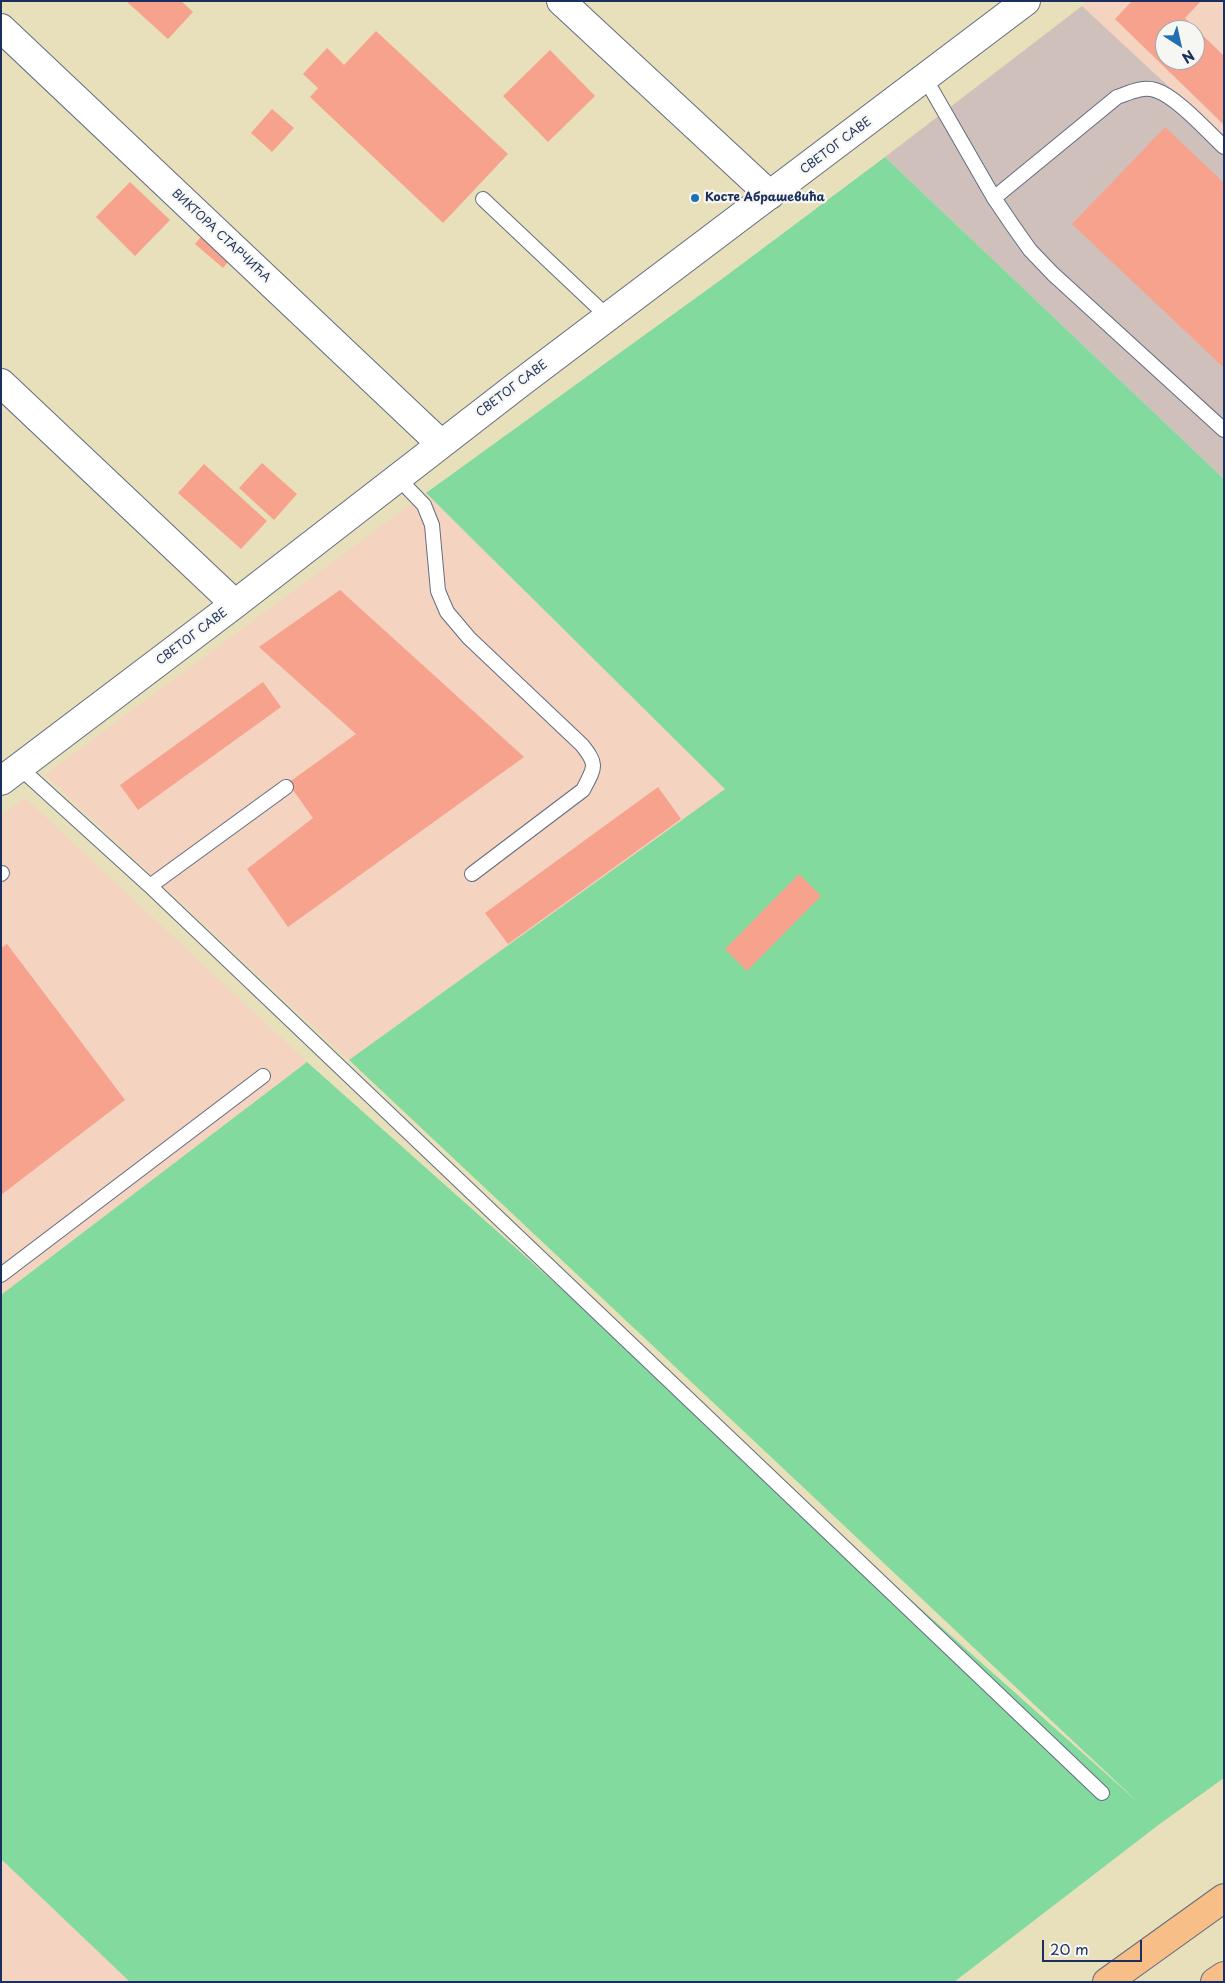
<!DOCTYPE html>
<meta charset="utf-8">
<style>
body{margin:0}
#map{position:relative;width:1225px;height:1983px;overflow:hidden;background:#e8dfbb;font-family:"Playpen Sans",sans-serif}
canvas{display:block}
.frame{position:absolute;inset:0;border:2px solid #1b2f5e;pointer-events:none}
.north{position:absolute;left:1155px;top:20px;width:50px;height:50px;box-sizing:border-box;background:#f6f6f2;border:1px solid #9ea6b7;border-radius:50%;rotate:145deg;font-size:14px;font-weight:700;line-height:20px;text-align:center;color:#1b2f5e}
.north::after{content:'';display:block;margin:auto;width:18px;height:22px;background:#1f6fb2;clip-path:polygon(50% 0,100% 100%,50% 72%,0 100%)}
.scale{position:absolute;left:1042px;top:1940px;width:100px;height:22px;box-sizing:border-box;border:2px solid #1b2f5e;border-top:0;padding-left:6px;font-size:15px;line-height:18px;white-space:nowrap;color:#1b2f5e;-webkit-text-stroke:4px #f6f6f2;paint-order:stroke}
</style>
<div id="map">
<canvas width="1225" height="1983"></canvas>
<div class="frame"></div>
<div class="north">N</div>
<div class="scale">20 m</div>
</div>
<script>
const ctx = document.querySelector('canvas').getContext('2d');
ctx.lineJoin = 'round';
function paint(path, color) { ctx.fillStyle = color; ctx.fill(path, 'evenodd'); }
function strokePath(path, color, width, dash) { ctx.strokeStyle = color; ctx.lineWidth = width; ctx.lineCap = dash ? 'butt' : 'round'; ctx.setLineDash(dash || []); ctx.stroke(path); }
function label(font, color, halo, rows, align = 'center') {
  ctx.font = font + ' "Playpen Sans",sans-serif'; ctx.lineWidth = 4.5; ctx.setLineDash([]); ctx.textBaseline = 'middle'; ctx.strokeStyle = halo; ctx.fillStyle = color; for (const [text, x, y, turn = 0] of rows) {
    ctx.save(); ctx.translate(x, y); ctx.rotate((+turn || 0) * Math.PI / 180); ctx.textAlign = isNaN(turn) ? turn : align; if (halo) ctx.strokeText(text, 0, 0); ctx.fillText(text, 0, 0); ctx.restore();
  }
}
paint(new Path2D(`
 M1088,1H1224V138L1082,6ZM1165,30H1195V60H1165Z
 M426,493L726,789L349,1060L45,775Z
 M25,798L307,1062L1,1295V816Z
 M1,1859L130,1982H1Z`), '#f4d3c0');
paint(new Path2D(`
 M1082,6L1224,138V479L885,157Z`), '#d0c0bc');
paint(new Path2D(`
 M885,157L1224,479V1778L1161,1823L954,1982H130L1,1859V1295L307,1062L1140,1804L349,1060L725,789L426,493L722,279Z`), '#83da9e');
paint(new Path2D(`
 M126,1H181L193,12L168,39Z
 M1132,1H1201L1185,18L1224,56V125L1115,19ZM1165,30H1195V60H1165Z
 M376,31L508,154L443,223L310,97L318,88L303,74L327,48L344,65Z
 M550,50L595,96L548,142L503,96Z
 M272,109L294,128L272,152L251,133Z
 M1165,127L1224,183V368L1072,224Z
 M130,182L170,220L135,256L96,217Z
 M204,233L232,257L223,268L195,244Z
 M262,463L297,494L274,520L239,488Z
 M204,464L267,521L241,549L178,493Z
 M340,590L524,757L288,927L247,869L313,818L288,783L356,734L259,647Z
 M263,682L281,707L138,810L120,785Z
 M658,787L681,819L508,944L485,913Z
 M799,874L821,896L747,971L725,949Z
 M7,944L125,1100L1,1195V948Z`), '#f7a28d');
const lane = new Path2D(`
 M925,78L994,198L1013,226L1030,250L1053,274L1224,430
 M994,198L1117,97C1129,93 1142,86 1155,90C1176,96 1207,131 1224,147
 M483,199L608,317
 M398,478L424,505L432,525L438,591L447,612L469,638L582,745C598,765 595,767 583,790L472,874
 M19,767L150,886L1102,1793
 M1,874L2,873
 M150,886L286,787
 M1,1275L263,1076`);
const street = new Path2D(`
 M561,1L770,195
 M1,28L441,444
 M1,383L235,604
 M1,781L235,604L519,384L1026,1`);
const highway = new Path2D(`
 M1107,1982L1224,1898
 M1215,1982L1224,1976`);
strokePath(lane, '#636d7f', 16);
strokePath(street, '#636d7f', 30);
strokePath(highway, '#636d7f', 30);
strokePath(lane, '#fff', 14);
strokePath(street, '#fff', 28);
strokePath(highway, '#f7be88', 28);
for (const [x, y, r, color] of [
 [695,198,5,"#1f6fb2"]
]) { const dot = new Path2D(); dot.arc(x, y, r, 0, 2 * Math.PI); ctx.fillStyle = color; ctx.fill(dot); strokePath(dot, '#f6f6f2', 2); }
label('12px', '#1b2f5e', '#f6f6f2', [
 ["СВЕТОГ САВЕ",836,146,-37],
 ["ВИКТОРА СТАРЧИЋА",221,236,43],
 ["СВЕТОГ САВЕ",512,389,-37],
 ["СВЕТОГ САВЕ",192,637,-37]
]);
label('bold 12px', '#1b2f5e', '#f6f6f2', [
 ["Косте Абрашевића",705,198]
], 'left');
</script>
